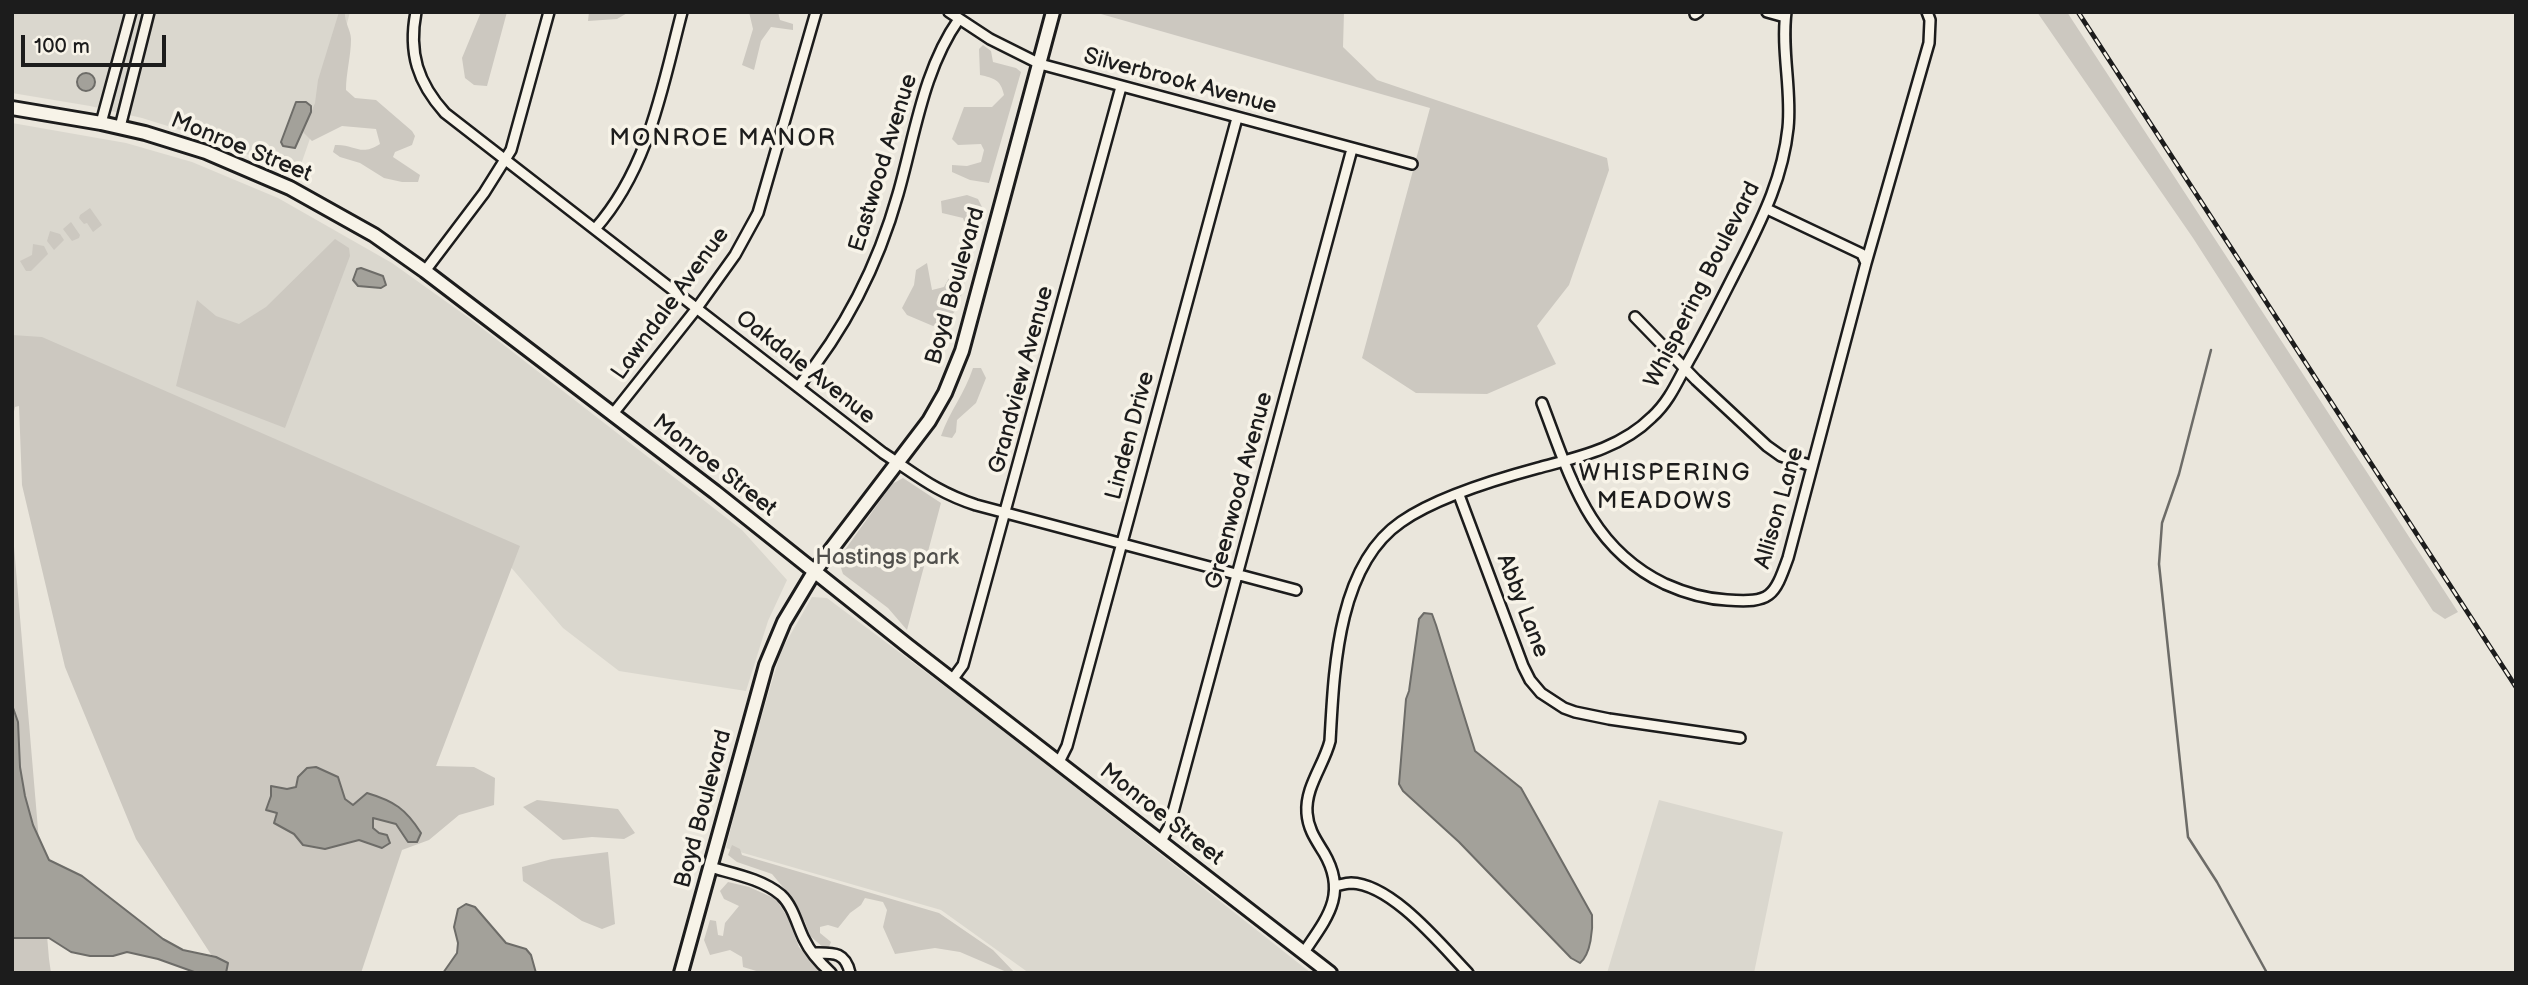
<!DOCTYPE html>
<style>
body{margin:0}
#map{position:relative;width:2528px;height:985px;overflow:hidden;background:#eae6dc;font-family:"Balsamiq Sans",sans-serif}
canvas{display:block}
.frame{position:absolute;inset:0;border:14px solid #1c1c1c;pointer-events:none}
.scale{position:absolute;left:21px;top:35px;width:145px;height:32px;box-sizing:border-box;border:4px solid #1c1c1c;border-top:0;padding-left:9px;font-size:21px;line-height:24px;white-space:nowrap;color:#1c1c1c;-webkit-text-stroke:5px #f7f3e8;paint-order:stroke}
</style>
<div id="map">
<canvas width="2528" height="985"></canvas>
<div class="frame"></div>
<div class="scale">100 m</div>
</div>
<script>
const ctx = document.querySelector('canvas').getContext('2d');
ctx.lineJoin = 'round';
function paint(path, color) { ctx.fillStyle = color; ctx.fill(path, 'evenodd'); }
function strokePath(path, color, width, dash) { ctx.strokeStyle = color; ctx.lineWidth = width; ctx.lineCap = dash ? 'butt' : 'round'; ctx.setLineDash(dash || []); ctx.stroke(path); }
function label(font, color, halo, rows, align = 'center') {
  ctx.font = font + ' "Balsamiq Sans",sans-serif'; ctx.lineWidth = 7; ctx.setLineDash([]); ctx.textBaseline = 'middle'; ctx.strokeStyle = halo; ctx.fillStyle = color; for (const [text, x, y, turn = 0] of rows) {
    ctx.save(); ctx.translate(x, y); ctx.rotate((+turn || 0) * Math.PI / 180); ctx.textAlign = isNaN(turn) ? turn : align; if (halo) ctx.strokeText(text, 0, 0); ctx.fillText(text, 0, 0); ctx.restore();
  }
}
paint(new Path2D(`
 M12,12H350L338,58L297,176L219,142L142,118L90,106L12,93Z
 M12,123L126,143L192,162L278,198L392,263L469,318L742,530L787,580L768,621L746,691L619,671L563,628L491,544L12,337Z
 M812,597L827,598L999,727L1311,973H1029L941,910L726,848L743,779L781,651Z
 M1659,800L1783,832L1754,973H1607Z`), '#dad7ce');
paint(new Path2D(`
 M339,12H345C344,22 351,30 351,39C351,56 346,73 346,90L355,98L376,100L412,131L415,136L412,145L395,152L393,157L420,175L418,182H402L384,178L360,163L340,157L333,152L335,145C355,144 360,157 380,144L376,129L342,126L312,141L303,132L315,103L318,80Z
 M481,12H507L487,86L474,85L465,78L462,58Z
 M589,12H629L617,19L588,21Z
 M749,12H778L780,20L793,24V30L771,27L761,41L754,70L742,65L753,29Z
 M1094,12H1344L1343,47L1377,80L1607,158L1609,170L1569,285L1537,326L1556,364L1487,394L1416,393L1362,358L1430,108Z
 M2037,12H2067L2458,612L2445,619L2433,611L2193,238Z
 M983,45L991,51L993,62L1016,68L1021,72L989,183L970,180L952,172V165L967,166L981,162L984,150L981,144L958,145L952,139L964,107H992L1004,95C1001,80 994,78 980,75L979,49Z
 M967,195L978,199L983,209L958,308L947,320L933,326L907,315L902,308L914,285L916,270L927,263L932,290L944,287C956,265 974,245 963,218L942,213L941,201Z
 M90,208L102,225L93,232L87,223L84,224L79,218L80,215Z
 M71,222L80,235L79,238L72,241L63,229Z
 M50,231L60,234L64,240L54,250L47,241Z
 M335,239L349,248L350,256L285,428L176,386L197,300L216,316L239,324L266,307Z
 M33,244L44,246L48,254L31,271H26L20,261L32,255Z
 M12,335L42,337L520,546L436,766L474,767L495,778L494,805L459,815L429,840L402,850L361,973H223L136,839L65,667L22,485L19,406L15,407L12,420Z
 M973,368H981L986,378L976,403L957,420L956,432L952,438L941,436C949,412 965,393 973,368Z
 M903,478L941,503L907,630L888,608L843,574L840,565L842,554L892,484Z
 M12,523L49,959L51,973H12Z
 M537,800L618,809L635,833L624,839L592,837L563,840L523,807Z
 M732,845L740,849L742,855L939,913L993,950L1015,973H1009L960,952L935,948L895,954L883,927L887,910L883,902L865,898L861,905L850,913L838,928L828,925L820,927V933L831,942L829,947L824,948L810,936L805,922L782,886L772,874L737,862L728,855Z
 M608,852L615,924L602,929L582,921L523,881L522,867L552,859Z
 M728,882L749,887L776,899L788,918L799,947L820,973H763L743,967L742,957L730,950L710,955L704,940L710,920L716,921L718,935L723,936L725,923L739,906L724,899L720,891Z`), '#ccc8c0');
const water = new Path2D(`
 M77 82a9 9 0 1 1 18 0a9 9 0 1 1-18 0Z
 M296,102H306L311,106V112L295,148L283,146L281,142Z
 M361,268L383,276L386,285L381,288L358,286L353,280L357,269Z
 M1424,613L1432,614L1436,625L1475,751L1521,788L1592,915C1593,929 1591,954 1580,963L1571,958L1459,842L1403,791L1399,784L1406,699L1409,691L1419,619Z
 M12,705L18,722L20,767L25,796L33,825L49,860L82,876L163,939L183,950L216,957L228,963L226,973H197L158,959L127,952L113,956H90L71,952L49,938H12Z
 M316,767L338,777L345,799L353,805L367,793C394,801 406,809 421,833L417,842H408L396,824L373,818V828L379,833L387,835L390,843L382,848L359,840L325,849L303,845L294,834L274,823L277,813L266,810L271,796V786L287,789L296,787L298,777L307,768Z
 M466,904L475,907L506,943L526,949L531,955L536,973H443L457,953L458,943L454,927L458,909Z`);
paint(water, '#a3a19a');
strokePath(water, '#6d6c68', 2);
strokePath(new Path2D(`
 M2211,350L2179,474L2162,523L2159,564L2188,837L2217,882L2267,973`), '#6d6c68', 2.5);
const street = new Path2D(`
 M416,12C408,53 418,83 445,113L883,453C917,475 936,492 976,505L1296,590
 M949,12L990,39L1040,64L1412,164
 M1767,12L1785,17
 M1695,14L1698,12
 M101,123L131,12
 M120,127L149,12
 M595,229C649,168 662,88 682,12
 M1866,263L1929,43L1930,20L1927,12
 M425,271L484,193L511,150L549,12
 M1635,317L1696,380L1767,446L1781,456L1812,466
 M798,387C845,330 878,265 898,194C915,135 923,70 959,19
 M1542,403C1570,476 1588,547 1665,584C1685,593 1705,599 1727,600C1771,603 1774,597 1788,558L1866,263L1862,254L1767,209
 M612,415L697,308L735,255L758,213L816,12
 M1459,495L1523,666L1530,680L1541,693L1564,708L1575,712L1609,719L1740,738
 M952,680L963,665L1121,87
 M1059,762L1067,746L1237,118
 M1161,841L1169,827L1352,149
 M710,867C734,874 762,879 781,895C793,906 797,925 804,939C810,952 820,963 831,973
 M1335,886C1340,885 1346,883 1351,883C1392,884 1441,945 1468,973
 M1304,952C1327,918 1348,894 1324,853C1316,840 1308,829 1307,813C1305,787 1324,765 1330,741C1334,671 1337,566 1401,522C1435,498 1497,479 1538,468C1579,457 1621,448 1652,417C1671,400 1679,377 1692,355C1710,323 1726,290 1743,257C1764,215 1783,176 1788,128C1792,90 1781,51 1786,12
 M813,953C833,953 845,951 850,973`);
const secondary = new Path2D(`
 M12,108L101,123L145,133L206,152L290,188L374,235L425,271L715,492L908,646L1330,973
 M681,973L766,665L784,622L814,572L929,421L945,393L962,351L1053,12`);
strokePath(street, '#1c1c1c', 14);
strokePath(secondary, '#1c1c1c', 18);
strokePath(street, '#f7f3e8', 9);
strokePath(secondary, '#f7f3e8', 12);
const rail = new Path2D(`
 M2078,12L2516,687`);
strokePath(rail, '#1c1c1c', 5);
strokePath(rail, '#f7f3e8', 2.5, [8]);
label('23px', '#1c1c1c', '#f7f3e8', [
 ["Silverbrook Avenue",1180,82,15],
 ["Monroe Street",241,148,22],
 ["Eastwood Avenue",884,163,-73],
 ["Whispering Boulevard",1703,285,-63],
 ["Boyd Boulevard",956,286,-74],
 ["Lawndale Avenue",671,304,-54],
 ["Oakdale Avenue",805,368,38],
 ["Grandview Avenue",1022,380,-75],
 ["Linden Drive",1131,436,-75],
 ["Monroe Street",714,466,38],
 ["Greenwood Avenue",1240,491,-75],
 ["Allison Lane",1780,508,-74],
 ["Abby Lane",1522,606,69],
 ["Boyd Boulevard",704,809,-75],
 ["Monroe Street",1161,815,38]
]);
label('23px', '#51504d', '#f7f3e8', [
 ["Hastings park",887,558]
]);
ctx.letterSpacing = '2px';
label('24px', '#1c1c1c', '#f7f3e8', [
 ["MONROE MANOR",723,139],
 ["WHISPERING",1665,474],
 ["MEADOWS",1665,502]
]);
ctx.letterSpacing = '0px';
</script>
